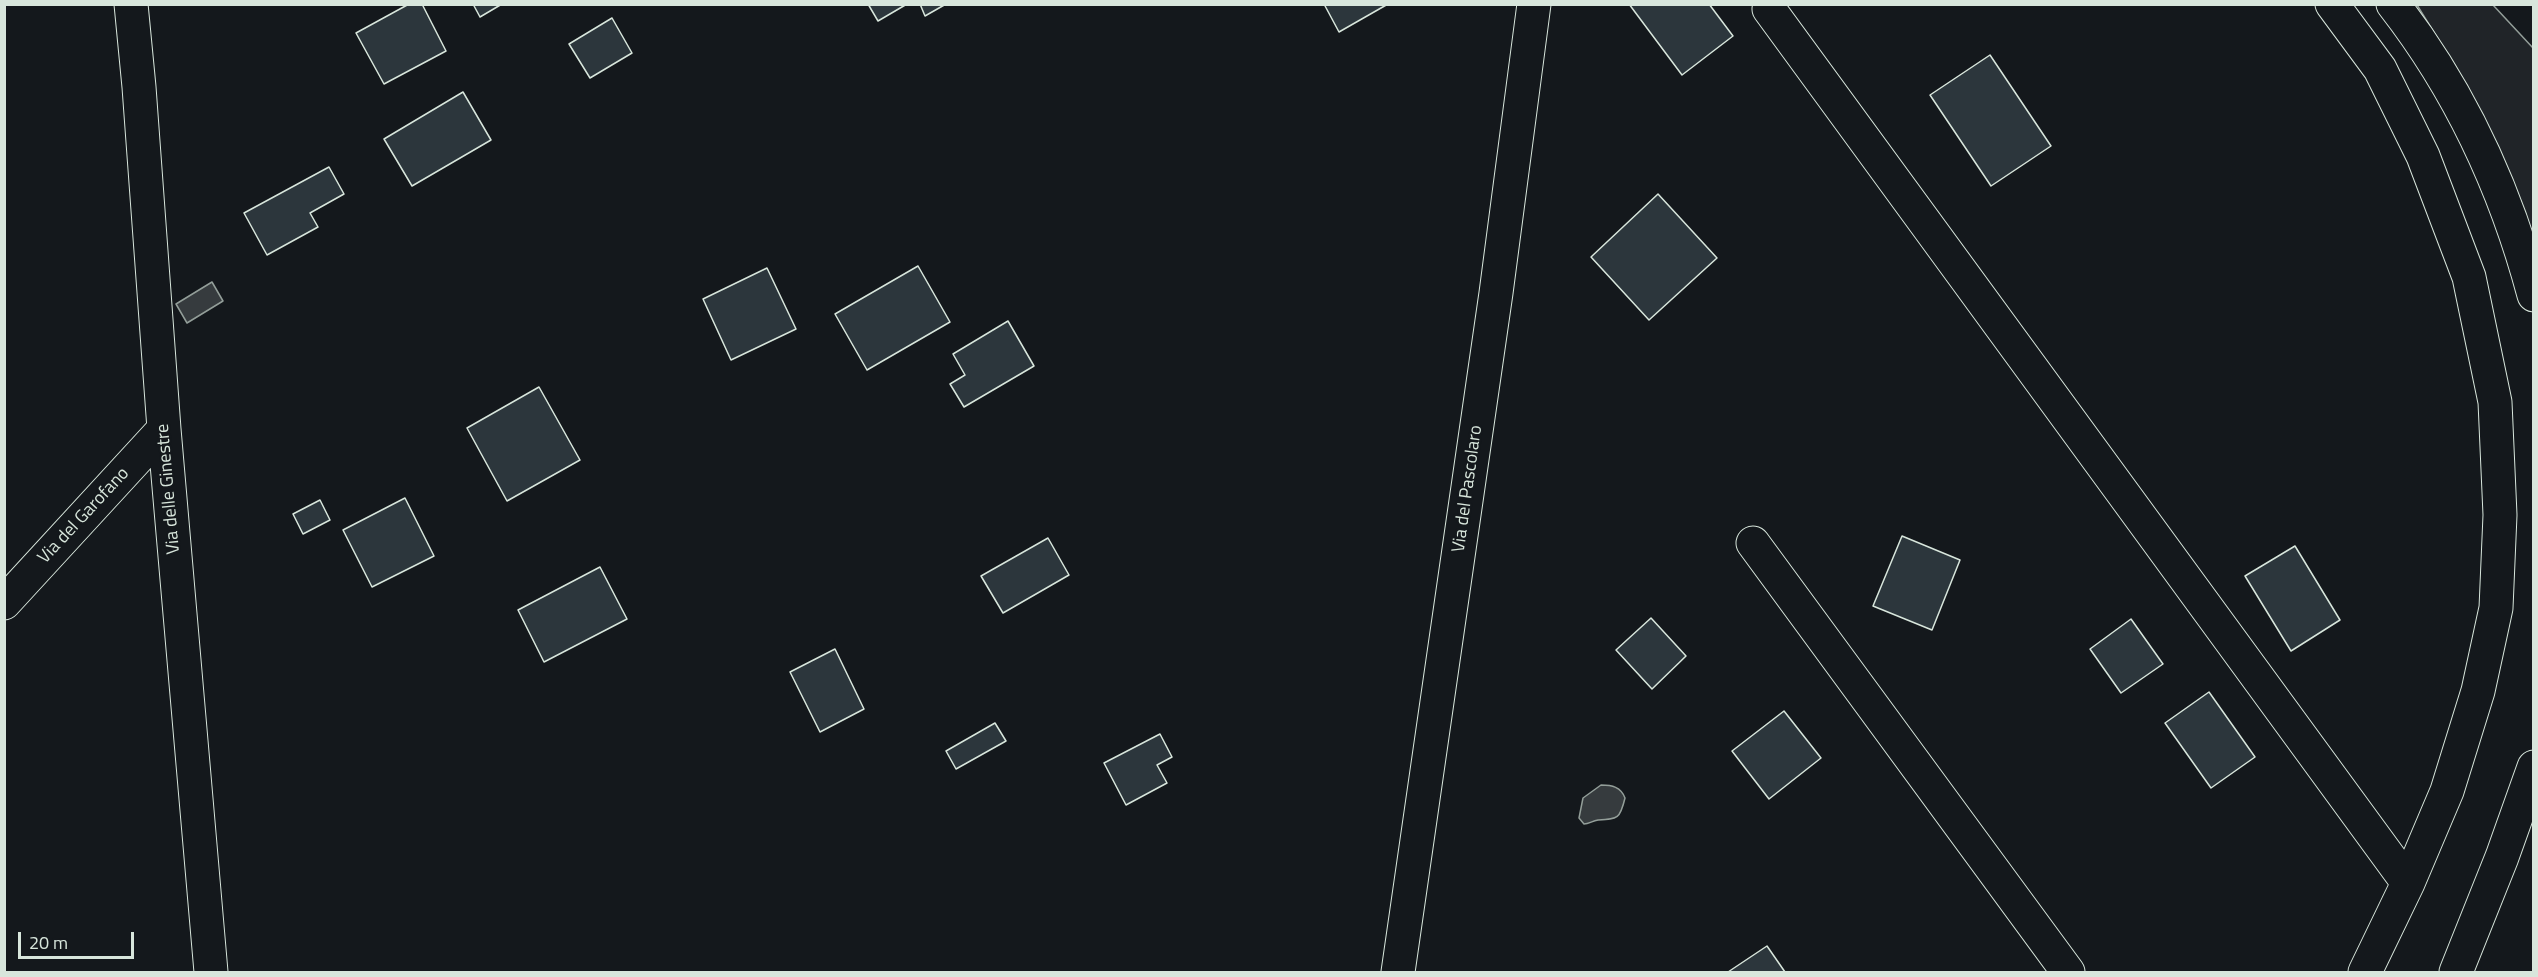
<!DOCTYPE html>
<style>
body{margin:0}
#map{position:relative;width:2538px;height:977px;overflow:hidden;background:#14181c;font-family:"Titillium Web",sans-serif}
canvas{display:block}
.frame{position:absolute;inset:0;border:6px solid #d8e6dc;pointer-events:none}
.scale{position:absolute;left:18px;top:932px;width:116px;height:27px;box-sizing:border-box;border:3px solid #d8e6dc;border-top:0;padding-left:8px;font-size:18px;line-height:21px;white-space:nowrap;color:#d8e6dc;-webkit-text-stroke:4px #14181c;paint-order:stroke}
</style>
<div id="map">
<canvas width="2538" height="977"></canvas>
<div class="frame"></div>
<div class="scale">20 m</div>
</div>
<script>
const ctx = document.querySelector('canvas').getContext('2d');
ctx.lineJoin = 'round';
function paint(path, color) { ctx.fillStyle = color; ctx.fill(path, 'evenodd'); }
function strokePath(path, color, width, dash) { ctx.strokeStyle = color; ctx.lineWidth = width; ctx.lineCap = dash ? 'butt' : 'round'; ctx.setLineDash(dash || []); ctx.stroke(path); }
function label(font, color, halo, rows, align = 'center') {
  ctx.font = font + ' "Titillium Web",sans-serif'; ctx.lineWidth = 4.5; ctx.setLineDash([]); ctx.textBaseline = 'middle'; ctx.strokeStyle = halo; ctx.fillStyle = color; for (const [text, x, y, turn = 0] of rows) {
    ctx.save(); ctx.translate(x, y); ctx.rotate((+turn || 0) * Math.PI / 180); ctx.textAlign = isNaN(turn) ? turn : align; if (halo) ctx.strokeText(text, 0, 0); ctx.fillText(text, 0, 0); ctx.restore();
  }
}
const green = new Path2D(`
 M2417,5H2493L2533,48V253L2456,68Z`);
paint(green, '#202428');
strokePath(green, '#939e99', 1.5);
const water = new Path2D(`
 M212,282L223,301L187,323L176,304Z
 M1601,785C1612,785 1621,787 1625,798C1620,819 1618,819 1598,820C1592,821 1589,824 1584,824L1579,818L1583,798Z`);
paint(water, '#363b3e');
strokePath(water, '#939e99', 1.5);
const building = new Path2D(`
 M409,4H422L446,51L384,84L356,33Z
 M473,4H502L480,17Z
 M868,4H907L878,21Z
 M920,4H946L925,16Z
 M1324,4H1388L1339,32Z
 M1629,4H1709L1733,36L1682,75Z
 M612,18L632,53L590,78L569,44Z
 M1990,55L2051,146L1991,186L1930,95Z
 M463,92L491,140L412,186L384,139Z
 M329,167L344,194L310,213L318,227L267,255L244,213Z
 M1658,194L1717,258L1649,320L1591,257Z
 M918,266L950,322L867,370L835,314Z
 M767,268L796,329L731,360L703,299Z
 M1008,321L1034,366L964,407L950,384L965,375L953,354Z
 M539,387L580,460L507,501L467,428Z
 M405,498L434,556L372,587L343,530Z
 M320,500L330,520L303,534L293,514Z
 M1902,536L1960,560L1932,630L1873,606Z
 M1048,538L1069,575L1003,613L981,576Z
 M2295,546L2340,620L2291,651L2245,576Z
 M600,567L627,619L544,662L518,610Z
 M1651,618L1686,656L1652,689L1616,650Z
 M2131,619L2163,664L2121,693L2090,649Z
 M835,649L864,709L820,732L790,672Z
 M2209,692L2255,757L2211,788L2165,723Z
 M1784,711L1821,758L1769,799L1732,751Z
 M995,723L1006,741L956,769L946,751Z
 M1160,734L1172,757L1157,765L1167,783L1126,805L1104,763Z
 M1767,946L1785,972H1728Z`);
paint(building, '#2c363c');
strokePath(building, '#d8e6dc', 1.5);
const street = new Path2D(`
 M131,4L139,87L164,429L211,972
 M2332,4L2380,69L2423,156L2469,277L2495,402L2500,515L2496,608L2478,691L2447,791L2408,883L2365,972
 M1769,9L2408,883
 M1753,543L2068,972
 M4,603L164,429
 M1398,972L1496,293L1534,4`);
const secondary = new Path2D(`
 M2393,4C2460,90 2506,190 2534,295
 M2456,972L2502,857L2534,767`);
strokePath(street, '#d8e6dc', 35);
strokePath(secondary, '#d8e6dc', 35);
strokePath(street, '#14181c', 33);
strokePath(secondary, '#14181c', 33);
label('18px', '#d8e6dc', '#14181c', [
 ["Via delle Ginestre",169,489,-95],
 ["Via del Pascolaro",1468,489,-82],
 ["Via del Garofano",84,516,-47]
]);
</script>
